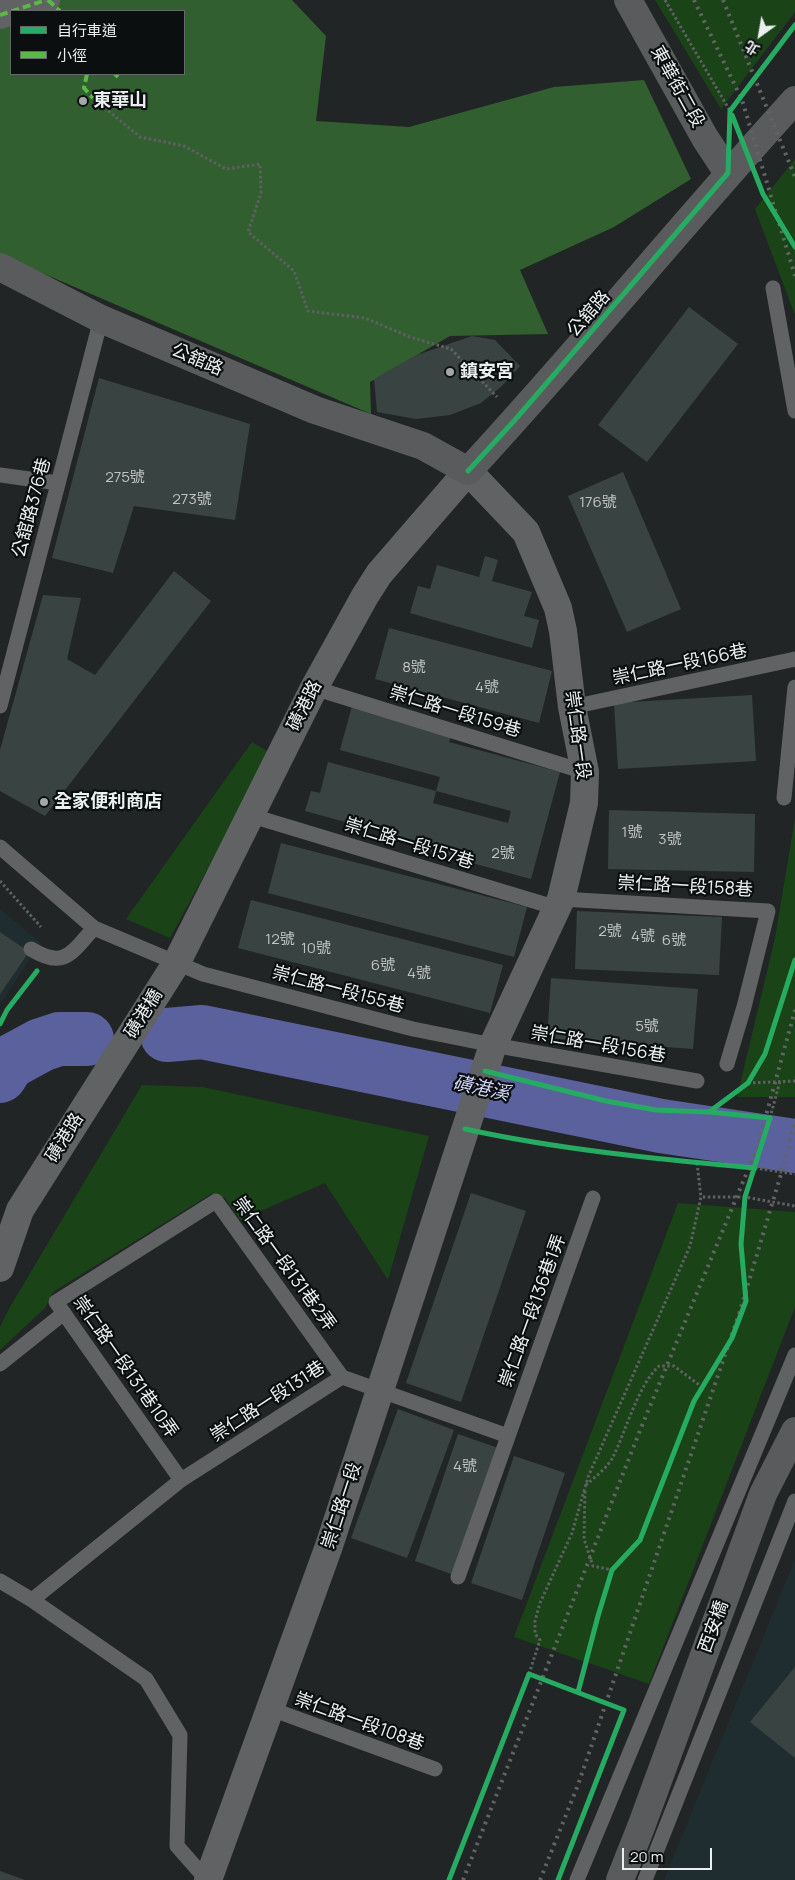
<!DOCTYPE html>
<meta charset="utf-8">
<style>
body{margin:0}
#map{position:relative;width:795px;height:1880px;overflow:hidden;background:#222526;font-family:Manrope,"Noto Sans TC",sans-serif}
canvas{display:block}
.legend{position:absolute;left:10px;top:10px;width:175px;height:65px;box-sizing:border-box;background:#0c0f0f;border:1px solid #656969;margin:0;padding:6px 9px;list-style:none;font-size:15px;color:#eaefef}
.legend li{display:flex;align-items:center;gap:10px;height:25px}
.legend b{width:25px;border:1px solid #656969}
.north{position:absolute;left:735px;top:10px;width:50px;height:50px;-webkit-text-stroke:4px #0c0f0f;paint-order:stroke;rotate:212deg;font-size:14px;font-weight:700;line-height:20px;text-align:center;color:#eaefef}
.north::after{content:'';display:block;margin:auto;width:18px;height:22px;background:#eaefef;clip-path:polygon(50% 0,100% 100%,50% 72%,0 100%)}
.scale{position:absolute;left:622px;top:1848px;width:90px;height:22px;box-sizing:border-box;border:2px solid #eaefef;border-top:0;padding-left:6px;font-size:15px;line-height:18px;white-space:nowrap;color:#eaefef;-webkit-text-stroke:4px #0c0f0f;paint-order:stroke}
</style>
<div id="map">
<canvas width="795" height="1880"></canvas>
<ul class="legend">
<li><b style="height:6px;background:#26ab63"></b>自行車道</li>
<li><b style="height:6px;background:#58b947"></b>小徑</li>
</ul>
<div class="north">北</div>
<div class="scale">20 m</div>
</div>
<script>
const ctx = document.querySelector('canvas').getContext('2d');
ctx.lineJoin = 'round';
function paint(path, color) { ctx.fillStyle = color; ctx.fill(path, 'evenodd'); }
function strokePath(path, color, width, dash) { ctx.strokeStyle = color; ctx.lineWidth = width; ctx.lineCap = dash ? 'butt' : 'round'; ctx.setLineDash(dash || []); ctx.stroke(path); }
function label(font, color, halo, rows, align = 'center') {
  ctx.font = font + ' Manrope,"Noto Sans TC",sans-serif'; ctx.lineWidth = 4.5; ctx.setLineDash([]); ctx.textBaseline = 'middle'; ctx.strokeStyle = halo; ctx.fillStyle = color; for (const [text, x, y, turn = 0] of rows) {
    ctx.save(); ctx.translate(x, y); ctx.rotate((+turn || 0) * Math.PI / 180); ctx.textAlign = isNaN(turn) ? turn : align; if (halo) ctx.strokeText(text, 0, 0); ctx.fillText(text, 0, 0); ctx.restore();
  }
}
paint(new Path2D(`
 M0,909L41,943L0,1004Z
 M795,1559V1880H664Z`), '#202d30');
paint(new Path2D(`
 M655,0H795V12L721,109Z
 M795,159V315L755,209Z
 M252,742L271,753L170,938L126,919Z
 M795,818V1097H737L775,938Z
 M142,1085L203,1087L429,1136L388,1280L325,1183L240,1220L225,1198L211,1194L53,1292L45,1308L0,1350V1327L10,1307Z
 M678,1203L795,1212V1307L649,1684L514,1637Z`), '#1a4318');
paint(new Path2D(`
 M0,0H292L326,36L316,121L409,127L554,87L644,80L691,179L614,227L520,270L548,334L450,336L370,382L371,414L0,255ZM11,11H184V74H11Z`), '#325f30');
strokePath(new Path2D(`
 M167,1035L202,1032L661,1126L795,1146
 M0,1076L8,1063L41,1045L59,1039H87`), '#5b619c', 54);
paint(new Path2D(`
 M689,307L738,344L647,462L598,425Z
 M472,336L495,340L520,366L502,386L481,403L450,415L416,419L377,412L374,379L417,355Z
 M99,378L250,424L235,520L134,506L113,573L52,558Z
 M623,472L681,609L627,632L568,496Z
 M485,556L498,560L492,581L532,592L524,616L539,620L532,648L410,613L418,586L430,589L437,565L479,577Z
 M174,571L211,601L45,816L0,791V750L43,595L81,598L67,659L95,675Z
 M389,628L552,671L539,723L375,679Z
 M752,695L756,761L618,769L614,703Z
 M352,706L452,733L449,742L560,772L531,879L421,849L423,843L305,811L311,791L320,793L328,762L436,791L433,803L508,823L511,811L436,791L440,777L340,750Z
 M609,810L755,814L754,872L608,869Z
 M281,843L527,907L514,957L268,893Z
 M251,900L503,965L490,1013L238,948Z
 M577,911L722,917L719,975L575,969Z
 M0,932L29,952L0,994Z
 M551,978L698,989L693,1049L547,1038Z
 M471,1193L526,1211L461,1402L406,1383Z
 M398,1409L454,1430L407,1558L351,1538Z
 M458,1434L498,1448L454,1575L415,1561Z
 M514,1456L565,1473L522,1600L471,1583Z
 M795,1667V1758L750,1722Z
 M0,1871L25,1880H0Z`), '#394442');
strokePath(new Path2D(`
 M665,0L730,111
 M93,98L140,137L184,146L226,169L260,164L261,193L248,232L294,271L308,311L365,318L410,337L451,349L497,397
 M0,881L41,927
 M748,1083L795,1081
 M770,1118L780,1081
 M697,1163L701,1197
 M586,1485C595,1477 608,1467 613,1457C626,1431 638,1385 659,1366H674L702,1387
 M585,1491L584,1539L593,1566L612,1570
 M529,1674L540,1640L535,1634V1621L540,1603L572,1533L588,1477L690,1246L701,1197H745L795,1206
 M578,1692L598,1616L612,1570L640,1540L694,1401L732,1338L746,1301L741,1244L745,1197L755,1168L795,1174
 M449,1880L529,1674L624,1710`), '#5f6061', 3, [2.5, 2.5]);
strokePath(new Path2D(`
 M773,288L795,411
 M0,475L58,483
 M314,688L585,772
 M0,706L101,319
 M572,707L795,659
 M784,798L795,687
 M249,815L557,908
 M0,847L94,928L203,974L413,1029L493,1045L697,1081
 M561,899L768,911L744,1007L727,1064
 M31,949C65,970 72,952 94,928
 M0,1364L64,1313
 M181,1480L56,1302L216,1201L342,1377
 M458,1577L593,1198
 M0,1581L32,1600L146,1679L180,1735L177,1846L207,1880
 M32,1600L181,1480L342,1377L508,1436
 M271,1709L435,1769
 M577,1880L795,1355
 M645,1880L795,1501`), '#616263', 15);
strokePath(new Path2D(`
 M0,15L46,0
 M0,1268L20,1210L177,962L314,688L365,596L379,574L468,471L526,532L558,608L563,631L572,707L585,772L584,803L561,899L493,1045L329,1546L208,1880`), '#616263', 28);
strokePath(new Path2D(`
 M628,0L705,138L728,173
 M0,267L101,319L315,410L423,446L468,471C580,350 684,222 795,100
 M620,1880L641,1827L763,1494L795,1431`), '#595b5c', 28);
strokePath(new Path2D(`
 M694,0L742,100L795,276
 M723,0L795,177
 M463,1880L641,1428L757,1148L795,1010
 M540,1880L578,1785L740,1311L787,1154L795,1120`), '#626464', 4, [2.5, 5]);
strokePath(new Path2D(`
 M48,0L60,11
 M0,15L46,0
 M87,74L84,88L93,98
 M115,74L118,77`), '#58b947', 4, [8, 4]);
strokePath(new Path2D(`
 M732,115L763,194L795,247
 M468,471L514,421L728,173L730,111L795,25
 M0,1024L7,1010L37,971
 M485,1071L606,1101L656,1110L709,1112
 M465,1129C561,1150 658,1159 755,1168
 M578,1692L598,1616L612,1570L640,1540L694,1401L732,1338L746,1301L741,1244L745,1197L770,1118L709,1112L748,1083L765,1054L795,960
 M449,1880L529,1674L624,1710L558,1880`), '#26ab63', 5);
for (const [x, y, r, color] of [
 [83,101,5,"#a4a8a9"],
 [450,372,5,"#a4a8a9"],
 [44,802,5,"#a4a8a9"]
]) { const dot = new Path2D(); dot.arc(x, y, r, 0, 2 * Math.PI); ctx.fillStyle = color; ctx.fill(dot); strokePath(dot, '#0c0f0f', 2); }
label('15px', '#bec4c4', null, [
 ["275號",125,478],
 ["273號",192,500],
 ["176號",598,503],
 ["8號",414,668],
 ["4號",487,688],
 ["1號",632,833],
 ["3號",670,840],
 ["2號",503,854],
 ["2號",610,932],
 ["4號",643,937],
 ["12號",280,940],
 ["6號",674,941],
 ["10號",316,949],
 ["6號",383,966],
 ["4號",419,974],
 ["5號",647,1027],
 ["4號",465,1467]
]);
label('18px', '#eaefef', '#0c0f0f', [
 ["東華街二段",677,87,61],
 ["公舘路",589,314,-49],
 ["公舘路",197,360,23],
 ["公舘路376巷",32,508,-75],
 ["崇仁路一段166巷",680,665,-12],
 ["磺港路",305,706,-63],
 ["崇仁路一段159巷",455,712,17],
 ["崇仁路一段",577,735,82],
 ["崇仁路一段157巷",409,844,17],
 ["崇仁路一段158巷",685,887,3],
 ["崇仁路一段155巷",338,990,15],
 ["磺港橋",144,1014,-58],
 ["崇仁路一段156巷",598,1045,10],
 ["磺港路",65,1138,-58],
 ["崇仁路一段131巷2弄",284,1264,54],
 ["崇仁路一段136巷1弄",533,1311,-70],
 ["崇仁路一段131巷10弄",125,1367,55],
 ["崇仁路一段131巷",268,1402,-33],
 ["崇仁路一段",342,1506,-72],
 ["西安橋",714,1627,-70],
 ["崇仁路一段108巷",359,1722,20]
]);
label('bold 18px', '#eaefef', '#0c0f0f', [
 ["東華山",93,101],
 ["鎮安宮",460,372],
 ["全家便利商店",54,802]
], 'left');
label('italic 19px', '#d0d6fc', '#0c0f0f', [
 ["磺港溪",481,1089,12]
]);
</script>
